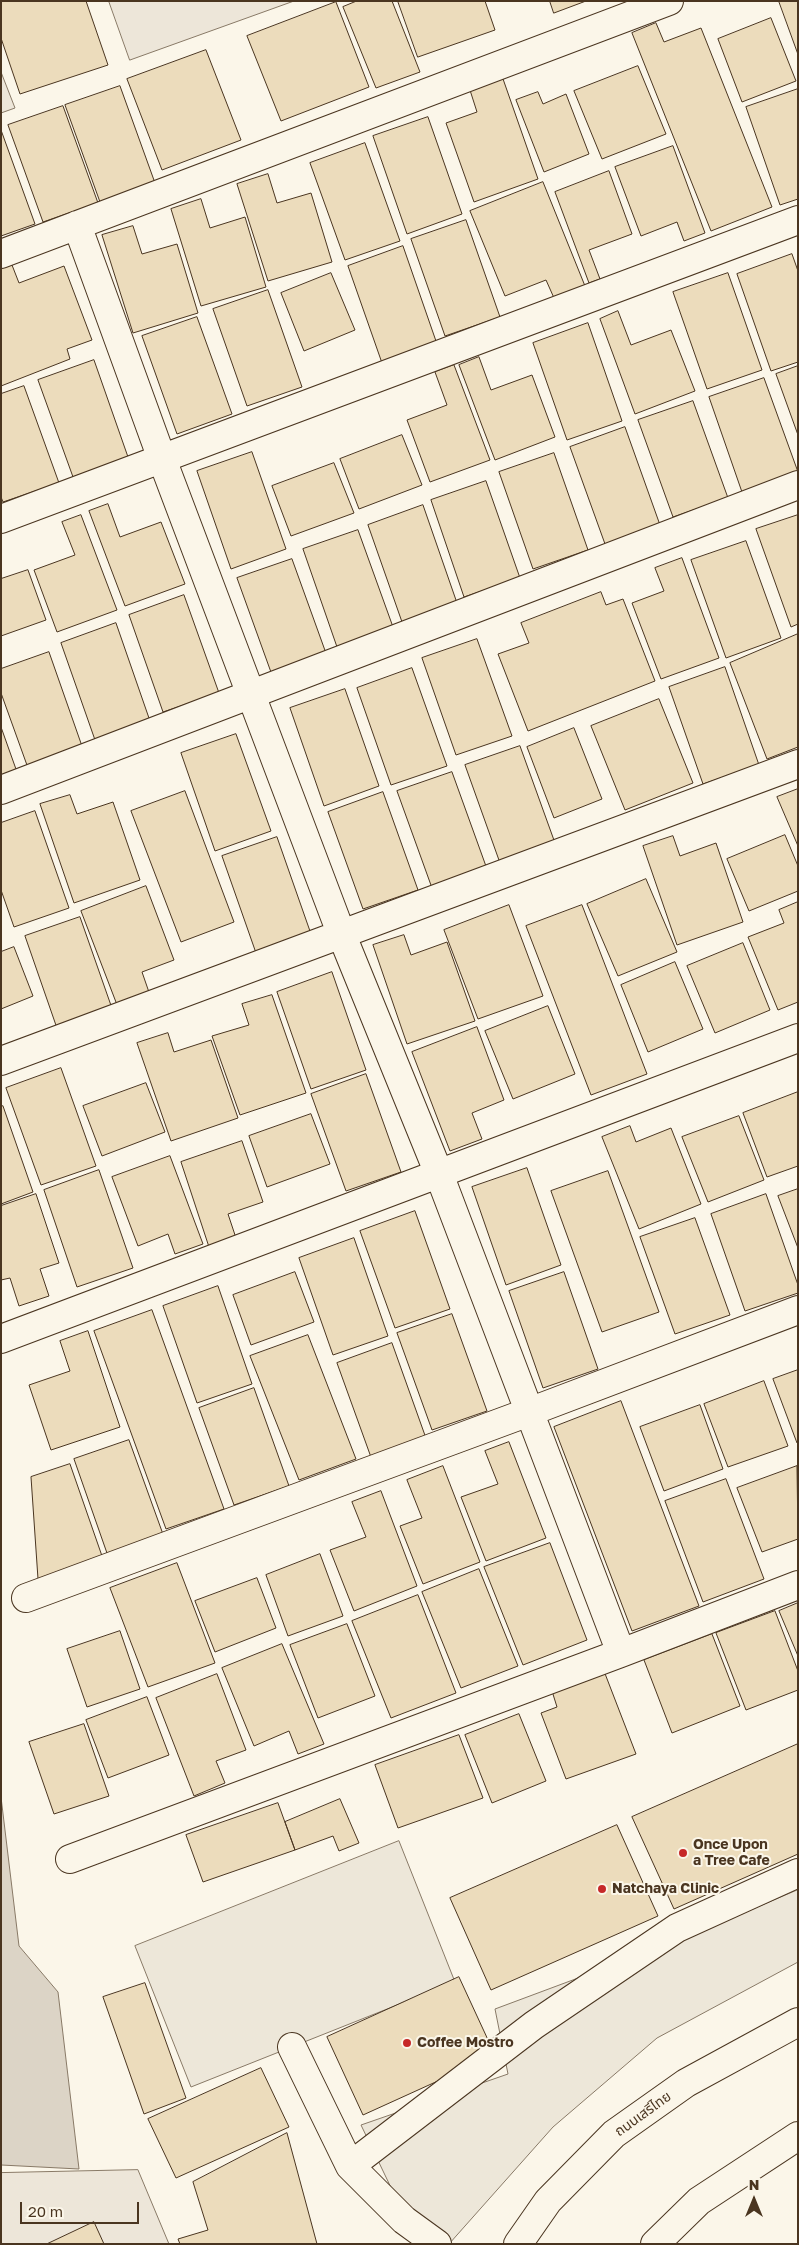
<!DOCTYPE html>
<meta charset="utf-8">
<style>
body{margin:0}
#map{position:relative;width:799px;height:2245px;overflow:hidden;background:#fbf6e9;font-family:"Golos Text",sans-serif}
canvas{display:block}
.frame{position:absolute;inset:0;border:2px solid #4a3520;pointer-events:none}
.north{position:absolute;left:729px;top:2175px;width:50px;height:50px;-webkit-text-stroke:4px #fbf6e9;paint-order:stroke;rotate:0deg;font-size:14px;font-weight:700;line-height:20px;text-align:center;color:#4a3520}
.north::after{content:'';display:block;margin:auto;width:18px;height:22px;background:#4a3520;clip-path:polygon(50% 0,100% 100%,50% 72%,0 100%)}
.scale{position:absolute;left:20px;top:2202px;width:119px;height:22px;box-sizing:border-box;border:2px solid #4a3520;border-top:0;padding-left:6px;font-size:15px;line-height:18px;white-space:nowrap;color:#4a3520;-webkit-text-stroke:4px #fbf6e9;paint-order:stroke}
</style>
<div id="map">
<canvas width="799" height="2245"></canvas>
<div class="frame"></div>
<div class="north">N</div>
<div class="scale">20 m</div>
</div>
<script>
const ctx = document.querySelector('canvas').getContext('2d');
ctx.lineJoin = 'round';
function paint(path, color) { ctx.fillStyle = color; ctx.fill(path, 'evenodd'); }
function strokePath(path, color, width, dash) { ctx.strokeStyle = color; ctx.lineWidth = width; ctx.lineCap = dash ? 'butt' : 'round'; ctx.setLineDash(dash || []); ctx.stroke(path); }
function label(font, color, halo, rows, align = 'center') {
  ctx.font = font + ' "Golos Text","Noto Sans Thai",sans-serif'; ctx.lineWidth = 4; ctx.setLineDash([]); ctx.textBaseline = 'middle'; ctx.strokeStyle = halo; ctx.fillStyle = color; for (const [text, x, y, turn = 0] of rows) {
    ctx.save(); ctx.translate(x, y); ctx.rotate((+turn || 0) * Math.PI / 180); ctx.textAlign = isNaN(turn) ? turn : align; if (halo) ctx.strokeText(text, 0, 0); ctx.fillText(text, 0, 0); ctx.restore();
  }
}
const green = new Path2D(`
 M109,1H294L130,60Z
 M1,72L15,108L1,113Z
 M138,2170L169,2244H1V2173Z`);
paint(green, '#ede6d9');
strokePath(green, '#887966', 1);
const parking = new Path2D(`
 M399,1841L455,1982L191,2087L135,1946Z
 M798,1890V1962L657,2038L553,2127L449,2244H418L361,2125L508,2074L495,2009L680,1940Z`);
paint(parking, '#ede7d9');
strokePath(parking, '#887966', 1);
const water = new Path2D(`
 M1,1797L19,1946L58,1992L79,2169L1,2165Z`);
paint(water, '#dcd4c6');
strokePath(water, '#887966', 1);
const building = new Path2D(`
 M1,1H86L108,65L20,94L1,38Z
 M357,1H392L420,72L376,88L343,7Z
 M398,1H485L495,30L418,57Z
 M550,1H586L554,13Z
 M779,1H798V54Z
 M336,2L369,87L281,121L247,36Z
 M771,18L796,81L742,102L718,39Z
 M656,23L664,42L701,28L772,207L711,231L632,33Z
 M206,50L241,140L162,170L127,79Z
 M638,66L666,134L602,159L574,91Z
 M502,76L538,179L474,202L446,123L477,112L469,87Z
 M120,86L155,183L100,202L65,105Z
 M798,89V199L780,205L746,107Z
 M538,92L543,104L566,94L589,154L544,172L516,100Z
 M63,106L98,203L43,222L8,125Z
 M428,117L462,214L407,234L373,136Z
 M1,130L35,224L1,236Z
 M365,143L400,241L345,260L310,163Z
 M673,146L705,233L684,241L677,222L641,236L615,167Z
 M609,171L632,234L589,250L600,279L589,283L555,192Z
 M268,174L277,203L311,193L332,262L268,281L237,184Z
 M543,182L585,286L554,298L546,280L505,296L470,211Z
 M201,199L210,228L245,217L266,287L201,306L171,209Z
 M466,220L500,317L445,336L411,239Z
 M133,226L142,254L177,244L198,313L133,333L102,235Z
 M403,246L437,344L382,363L348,266Z
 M792,254L798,271V362L771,371L737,274Z
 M12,265L19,283L64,266L92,340L67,349L70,359L1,386V269Z
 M331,273L355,330L304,351L281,293Z
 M728,273L762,370L707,389L673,292Z
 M268,290L302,387L247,406L213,309Z
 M618,311L631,345L671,330L695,391L635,414L600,319Z
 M197,317L232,414L177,434L142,336Z
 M588,323L622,421L567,440L533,343Z
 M479,357L491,390L532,375L555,437L495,460L459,365Z
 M94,360L128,457L73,477L38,380Z
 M454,365L490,460L430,482L407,420L447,405L435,372Z
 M798,366V435L776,374Z
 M764,378L798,472L743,495L709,397Z
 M24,386L59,483L3,502L1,497V394Z
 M693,401L728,498L673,517L638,420Z
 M625,427L660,525L605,544L570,447Z
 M402,435L422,485L359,509L340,459Z
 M252,452L286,549L231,569L197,471Z
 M554,453L588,550L533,569L499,472Z
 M334,463L354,513L291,536L272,486Z
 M486,481L520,578L464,597L431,500Z
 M108,504L120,537L161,522L185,584L125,606L89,511Z
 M423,505L457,603L402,622L368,525Z
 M81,515L117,610L57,632L34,570L75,555L62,522Z
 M798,515V624L791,627L756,529Z
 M358,530L393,627L337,647L303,549Z
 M746,541L781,638L726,658L691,560Z
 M682,558L719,658L661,679L632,603L664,591L655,568Z
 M292,559L327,656L272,675L237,578Z
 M28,570L46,620L1,636V579Z
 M601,592L606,605L623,599L655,681L528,731L498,654L529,643L521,623Z
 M184,595L219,693L163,712L129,615Z
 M116,623L150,721L95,740L61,643Z
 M798,634V747L767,759L730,663Z
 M477,639L512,736L456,755L422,658Z
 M49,652L83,749L28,768L1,693V669Z
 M725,667L759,765L703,784L669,687Z
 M412,668L447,766L391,785L357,688Z
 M345,689L379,786L324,806L290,708Z
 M659,699L693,783L625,810L591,726Z
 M1,727L17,772L1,777Z
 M574,728L602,799L554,818L527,747Z
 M236,734L271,831L215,851L181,753Z
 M520,746L555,843L500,863L465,765Z
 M452,772L487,869L432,888L397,791Z
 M798,789V846L777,797Z
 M185,791L234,922L181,942L131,811Z
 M383,792L418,890L363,909L328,812Z
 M70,795L77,814L113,802L140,880L74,903L40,804Z
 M35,811L69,908L14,927L1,890V823Z
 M785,835L798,866V891L749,911L727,859Z
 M673,836L680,856L716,843L743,922L677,945L643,846Z
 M277,837L311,934L256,953L222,856Z
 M646,879L677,952L618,976L587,904Z
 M146,886L174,960L142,972L151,998L119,1010L81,911Z
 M798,902V1002L778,1010L748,937L784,923L779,910Z
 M509,905L543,996L478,1019L444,930Z
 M582,905L647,1074L591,1095L526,926Z
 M80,917L114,1014L59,1034L25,936Z
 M404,935L411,955L447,942L475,1021L407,1044L373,945Z
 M743,943L770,1010L715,1033L687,966Z
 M14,947L33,996L1,1009V952Z
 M675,962L703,1029L648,1052L621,985Z
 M332,972L366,1070L311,1089L277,992Z
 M272,995L306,1093L240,1115L212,1036L249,1025L242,1004Z
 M548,1006L575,1074L513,1099L485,1031Z
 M477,1027L504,1100L472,1113L482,1139L450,1151L412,1052Z
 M168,1033L174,1052L211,1040L238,1118L171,1141L137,1043Z
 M61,1068L96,1166L41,1185L6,1088Z
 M366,1074L401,1172L346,1191L311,1094Z
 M146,1083L165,1132L102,1156L83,1106Z
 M798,1092V1166L767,1177L743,1113Z
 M3,1106L33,1192L1,1204V1107Z
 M311,1114L330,1164L267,1187L249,1136Z
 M739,1116L764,1180L708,1202L682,1137Z
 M630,1126L636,1142L671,1128L701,1204L639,1229L602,1137Z
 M242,1141L263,1202L228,1214L236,1238L209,1247L181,1162Z
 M170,1156L203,1244L175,1254L168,1234L138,1246L112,1177Z
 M527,1168L561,1265L506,1285L472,1187Z
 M99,1170L133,1268L77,1287L44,1190Z
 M608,1171L659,1312L602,1332L551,1191Z
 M798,1189V1248L778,1196Z
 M36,1194L59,1263L40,1269L49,1296L19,1306L10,1278L1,1280V1206Z
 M766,1194L798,1285V1293L745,1311L711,1214Z
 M415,1211L450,1309L395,1328L360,1231Z
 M695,1218L730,1315L675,1334L640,1237Z
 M354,1238L388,1336L333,1355L299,1258Z
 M295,1272L314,1322L251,1345L233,1295Z
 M564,1272L598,1369L543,1388L509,1291Z
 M218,1286L252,1384L197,1403L163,1306Z
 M152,1310L224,1509L166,1529L94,1331Z
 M452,1314L487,1411L432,1430L397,1333Z
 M88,1331L120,1427L51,1450L29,1385L70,1371L60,1341Z
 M308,1335L356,1459L299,1480L250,1356Z
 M392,1343L427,1441L372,1460L337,1363Z
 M798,1370V1443H797L773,1379Z
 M764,1381L788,1446L728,1467L704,1404Z
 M254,1388L289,1486L234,1505L199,1408Z
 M621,1401L699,1606L632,1631L554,1427Z
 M700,1405L723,1469L664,1491L640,1427Z
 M129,1440L164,1537L108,1556L74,1459Z
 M509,1442L546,1538L486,1561L461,1497L498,1484L485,1451Z
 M70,1464L102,1556L38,1579L31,1477Z
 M443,1466L480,1562L423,1584L400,1526L422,1518L407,1480Z
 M797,1466L798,1539L762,1552L737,1488Z
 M726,1479L764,1579L703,1602L665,1501Z
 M381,1491L417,1586L354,1611L330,1550L366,1537L352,1502Z
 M550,1543L587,1640L523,1665L484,1567Z
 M320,1554L343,1616L288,1636L266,1575Z
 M177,1563L215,1663L148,1687L110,1588Z
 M479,1569L518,1666L461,1688L422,1592Z
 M257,1578L276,1628L215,1652L195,1601Z
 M418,1595L456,1693L391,1718L352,1621Z
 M798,1603V1656L779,1611Z
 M775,1611L798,1671V1690L746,1710L716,1633Z
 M347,1624L375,1696L318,1718L290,1645Z
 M120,1631L140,1689L87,1707L67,1649Z
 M712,1634L740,1706L672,1733L644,1660Z
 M282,1644L324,1744L298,1754L289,1731L254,1746L222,1668Z
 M604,1671L636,1754L566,1779L541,1713L557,1707L552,1691Z
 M217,1674L246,1750L216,1761L225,1783L194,1796L156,1698Z
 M147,1697L169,1755L108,1778L86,1720Z
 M519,1714L546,1781L492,1803L465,1735Z
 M84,1724L109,1796L54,1814L29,1742Z
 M459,1735L483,1798L398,1828L375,1765Z
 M798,1744V1854L674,1909L632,1817Z
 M340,1799L359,1843L339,1851L333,1836L295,1850L285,1822Z
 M278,1803L295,1850L203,1882L186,1835Z
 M617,1825L658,1916L491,1990L450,1898Z
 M459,1977L495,2055L363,2115L327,2037Z
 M145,1983L186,2098L144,2114L103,1997Z
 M261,2068L289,2127L176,2178L148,2119Z
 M287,2133L317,2244H180L178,2239L208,2230L193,2182Z
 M94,2222L104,2244H47Z`);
paint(building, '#ecdcbc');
strokePath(building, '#4a3520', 1);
const minor = new Path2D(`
 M77,225L162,459L341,933L439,1174L621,1653
 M1,254L669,1
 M1,519L798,220
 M1,790L798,485
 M1,1061L798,764
 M1,1339L798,1038
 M26,1598L529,1412L798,1310
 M70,1859L621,1653L798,1585
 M292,2047L350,2166L404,2220L437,2244
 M350,2166L534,2025L677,1928L798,1873`);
const major = new Path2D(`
 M518,2244L548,2201L614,2134L686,2083L798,2022
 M655,2244L699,2201L798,2136`);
strokePath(minor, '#4a3520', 30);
strokePath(major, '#4a3520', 30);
strokePath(minor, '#fbf6e9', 28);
strokePath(major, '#fbf6e9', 28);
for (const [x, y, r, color] of [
 [683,1853,5,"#c62828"],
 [602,1889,5,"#c62828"],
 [407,2043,5,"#c62828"]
]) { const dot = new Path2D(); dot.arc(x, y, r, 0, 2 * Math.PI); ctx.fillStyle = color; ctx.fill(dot); strokePath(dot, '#fbf6e9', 2); }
label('bold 14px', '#4a3520', '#fbf6e9', [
 ["Once Upon",693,1845],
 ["a Tree Cafe",693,1861],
 ["Natchaya Clinic",612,1889],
 ["Coffee Mostro",417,2043]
], 'left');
label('14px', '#4a3520', '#fbf6e9', [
 ["ถนนเสรีไทย",643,2114,-36]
]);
</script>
